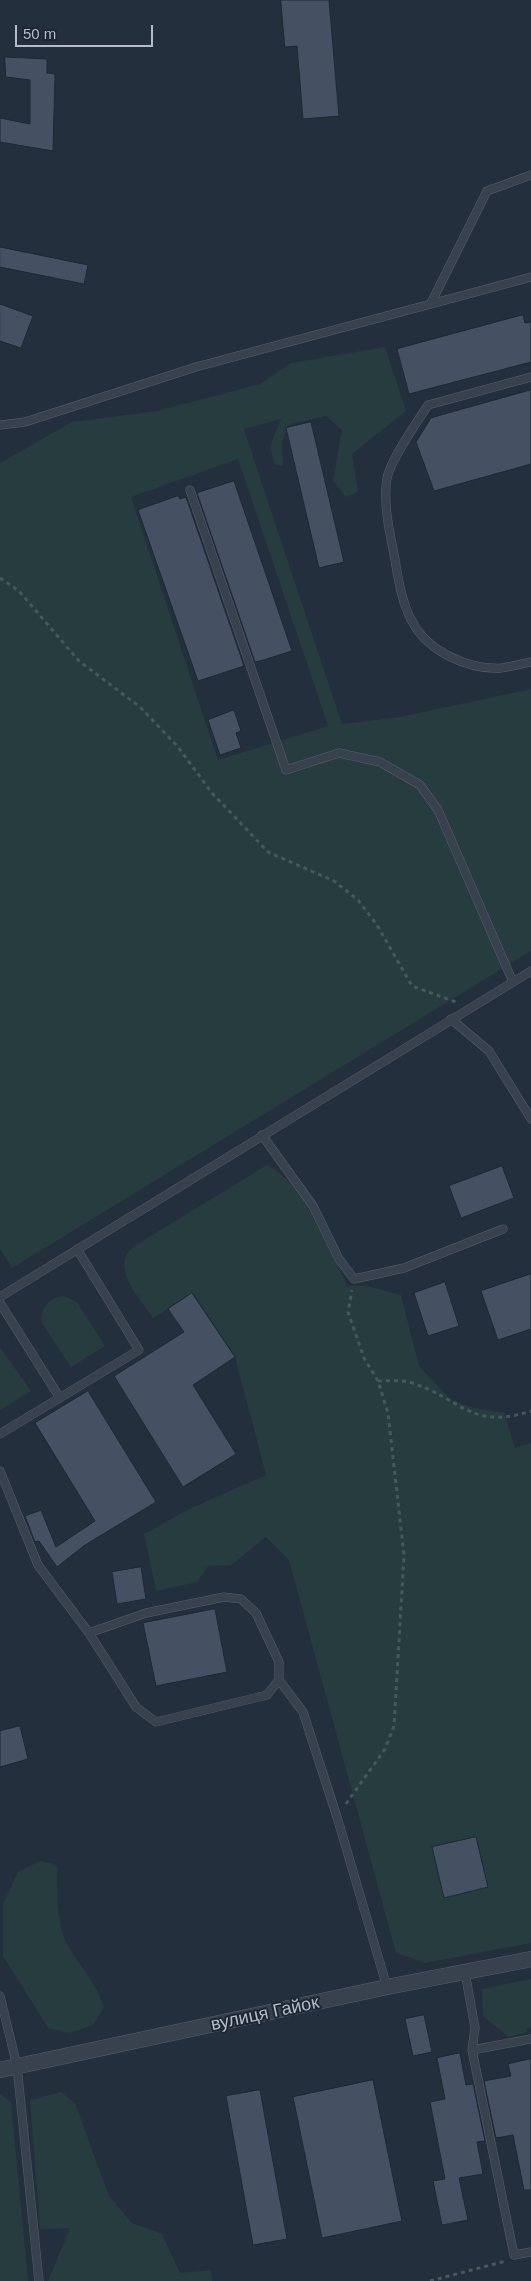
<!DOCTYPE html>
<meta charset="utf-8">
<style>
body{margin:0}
#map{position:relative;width:531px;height:2281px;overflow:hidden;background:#242f3e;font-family:Helvetica,sans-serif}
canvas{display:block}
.scale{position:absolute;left:15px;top:25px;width:138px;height:22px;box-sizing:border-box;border:2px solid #b4bcc9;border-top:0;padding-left:6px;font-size:15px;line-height:18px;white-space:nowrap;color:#b4bcc9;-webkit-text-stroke:4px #1d2633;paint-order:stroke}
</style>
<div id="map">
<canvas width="531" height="2281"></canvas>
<div class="scale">50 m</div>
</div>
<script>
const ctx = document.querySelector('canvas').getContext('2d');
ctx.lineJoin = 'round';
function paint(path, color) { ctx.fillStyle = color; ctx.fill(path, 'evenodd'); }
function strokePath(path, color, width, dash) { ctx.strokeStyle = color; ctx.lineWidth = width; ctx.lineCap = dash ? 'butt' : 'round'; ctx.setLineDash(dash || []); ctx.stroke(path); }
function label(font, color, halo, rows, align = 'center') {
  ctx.font = font + ' Helvetica,sans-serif'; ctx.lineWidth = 4; ctx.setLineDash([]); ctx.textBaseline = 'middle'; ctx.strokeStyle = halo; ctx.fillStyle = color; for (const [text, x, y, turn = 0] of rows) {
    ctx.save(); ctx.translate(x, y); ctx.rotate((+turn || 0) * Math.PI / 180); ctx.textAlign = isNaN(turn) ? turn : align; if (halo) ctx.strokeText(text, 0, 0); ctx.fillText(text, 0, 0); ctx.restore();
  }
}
paint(new Path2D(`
 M385,347L406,411L352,454L358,492L346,497L333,481L342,430L326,416L288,425L282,443L283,466L274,464L270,446L281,419L244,429L342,724L400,717L531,689V951L12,1268L0,1249V463L72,422L157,411L260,384L291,363ZM238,459L328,726L218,760L131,497Z
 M267,1165C304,1183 330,1250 347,1286H367L401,1295L419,1366L450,1399L470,1407L504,1413L515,1448L531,1443V1943L425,1963L396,1953L289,1560L266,1537L231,1565L208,1566L197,1582L156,1591L144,1534L189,1509L266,1475L235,1357L193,1293L153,1318C139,1296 107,1265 136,1245Z
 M64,1296L77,1302L105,1346L71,1367L42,1323C40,1308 48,1298 64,1296Z
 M0,1347L31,1391L0,1410Z
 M40,1861L57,1865C58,1891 55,1922 68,1946C81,1968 95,1981 104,2007L93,2025L70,2033L49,2029L3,1956V1904L18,1872Z
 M531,1979V2028L526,2029L527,2032L509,2037L483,2016L482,1989Z
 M61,2092L75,2103L109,2196L132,2223L162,2234L180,2273L211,2270L212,2281H48L70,2228L40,2229L30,2100Z
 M0,2094L11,2102L28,2281H0Z`), '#263c3f');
const building = new Path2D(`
 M281,0H329L339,116L303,119L297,46L285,47Z
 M5,57L47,59V73L55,74L53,151L0,142V118L30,124V80L6,77Z
 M0,247L88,265L84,284L0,267Z
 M0,304L33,316L21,348L0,341Z
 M523,315L525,323L531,322V362L409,394L397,349Z
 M531,390V464L434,491L416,442L431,418Z
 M311,422L344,562L319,568L286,428Z
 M234,481L292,651L260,661L255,662L197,493Z
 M178,496L180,499L186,497L244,666L198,681L138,510Z
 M234,710L241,731L236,733L241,748L220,755L208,720Z
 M502,1166L514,1198L461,1218L449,1186Z
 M531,1274V1329L498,1340L481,1291Z
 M445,1282L459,1326L428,1336L414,1293Z
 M192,1293L235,1357L193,1385L236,1454L183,1487L114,1376L184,1332L168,1309Z
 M88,1391L156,1502L85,1545L57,1567L39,1541L35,1542L25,1516L41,1510L56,1547L95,1521L35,1423Z
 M141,1567L146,1599L117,1604L112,1572Z
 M215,1609L227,1672L156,1686L143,1623Z
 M20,1726L28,1759L0,1767V1731Z
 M476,1837L488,1887L444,1898L432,1847Z
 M424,2015L432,2052L413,2056L405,2019Z
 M460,2053L466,2085L473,2084L485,2141L477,2142L483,2174L459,2178L468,2220L442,2225L433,2181L445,2179L430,2102L445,2099L437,2058Z
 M531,2059V2190H524L513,2135L496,2138L484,2081L511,2076L508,2064Z
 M373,2080L402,2221L322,2238L293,2097Z
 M260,2090L287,2239L253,2245L226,2096Z`);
paint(building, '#455162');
strokePath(building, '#1f2835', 1);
const service = new Path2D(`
 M431,303L487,191L531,175
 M531,377L428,405C417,422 391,459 387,478C383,502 389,530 394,554C398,577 401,602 413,623C429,652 469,670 501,668C511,667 521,664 531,662
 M0,425L25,422L196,367L531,277
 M190,490L286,770L339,753L380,762L420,785L438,810L513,982
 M451,1019L489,1051L531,1119
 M262,1135L313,1206L339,1259L354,1279L404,1268L503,1229
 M0,1297L531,971
 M0,1303L60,1398
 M0,1434L139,1350L77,1249
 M0,1471L38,1565L89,1633
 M279,1680L267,1695L156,1722L136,1707L89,1633L146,1613L224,1597L241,1599L256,1613L279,1662V1680L303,1712L337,1817L387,1987
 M465,1972L475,2028L472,2050L514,2255L531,2252
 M0,1996L17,2066L39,2281
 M472,2050L531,2039`);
const minor = new Path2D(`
 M0,2070L387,1987L531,1959`);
strokePath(service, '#565f6c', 9);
strokePath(minor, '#565f6c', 16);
strokePath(new Path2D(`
 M0,578L19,591L79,661L140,707L178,747L212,793L268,852L334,881L358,900L377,925L412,986L456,1002
 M378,1381C388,1381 400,1380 409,1382C460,1397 470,1431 531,1411
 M346,1804L385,1749L394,1726L404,1555L388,1413L378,1381L364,1358L348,1312L352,1290
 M430,2281L506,2261`), '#44595c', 3, [4, 4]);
strokePath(service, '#38414e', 8);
strokePath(minor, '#38414e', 15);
label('18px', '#b4bcc9', '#1d2633', [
 ["вулиця Гайок",265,2014,-12]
]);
</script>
